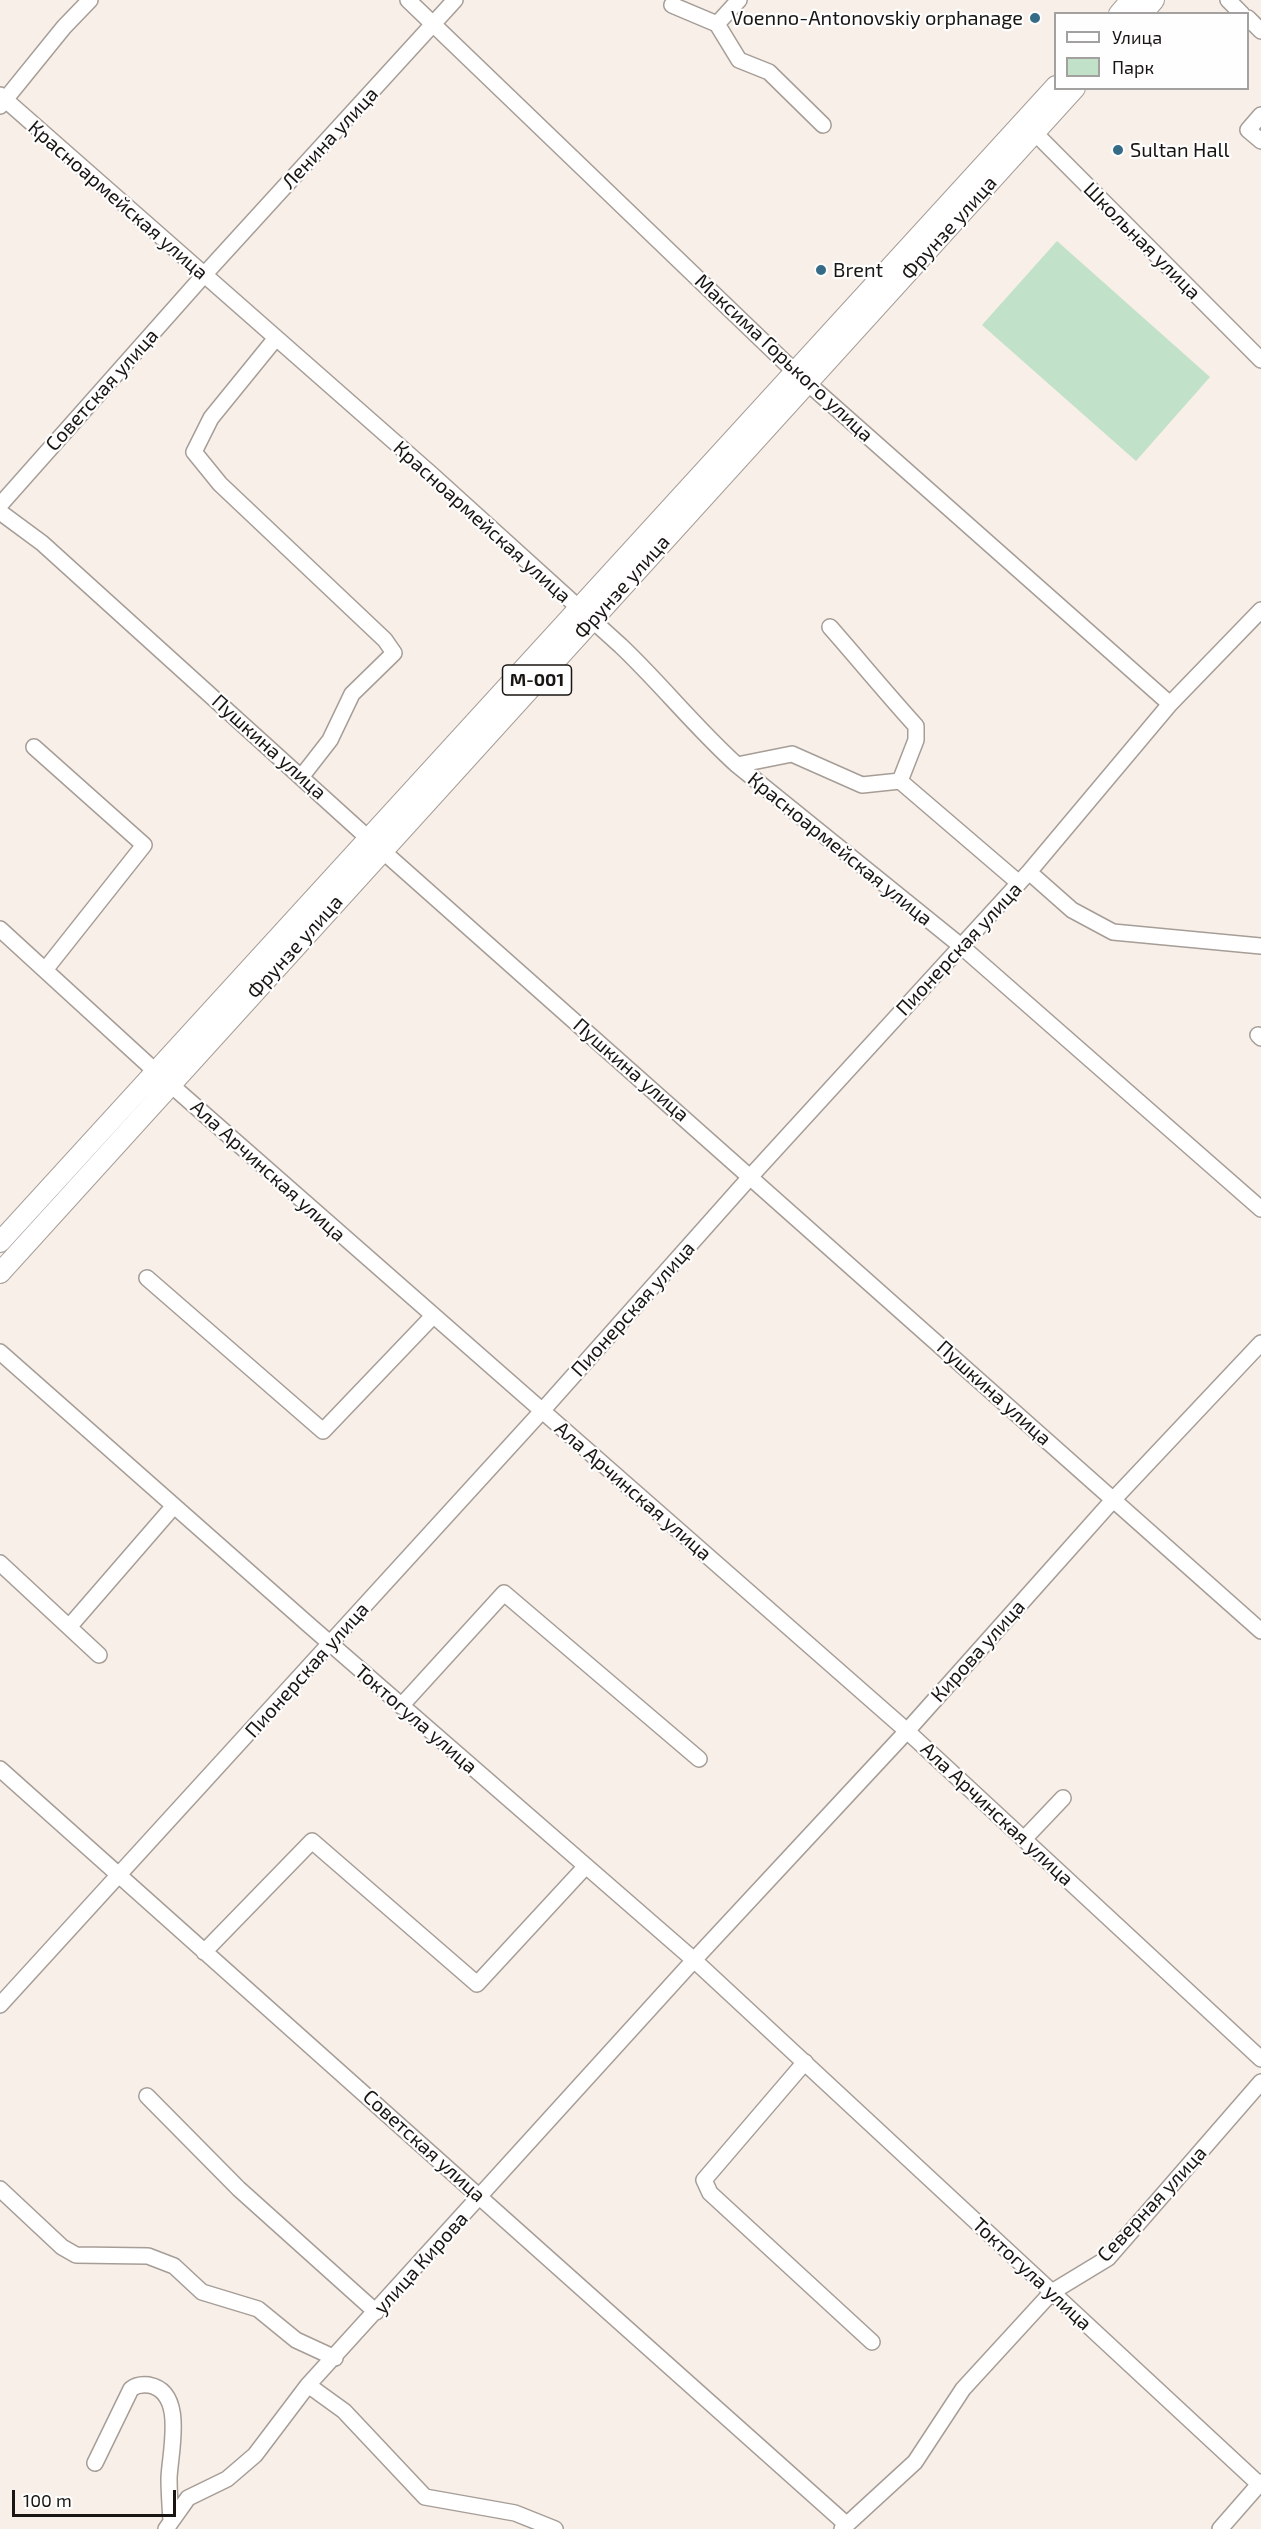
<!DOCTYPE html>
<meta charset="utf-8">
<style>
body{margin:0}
#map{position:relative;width:1261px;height:2529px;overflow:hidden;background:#f8efe8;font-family:"Exo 2",sans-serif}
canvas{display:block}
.legend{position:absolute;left:1054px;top:12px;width:195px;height:78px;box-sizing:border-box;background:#fefefe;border:2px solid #a2a1a0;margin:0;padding:8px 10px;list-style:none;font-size:18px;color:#181512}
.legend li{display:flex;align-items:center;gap:12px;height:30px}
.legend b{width:30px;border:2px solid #a2a1a0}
.scale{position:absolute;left:12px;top:2490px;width:164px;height:27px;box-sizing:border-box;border:3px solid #181512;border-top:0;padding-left:8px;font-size:18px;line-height:21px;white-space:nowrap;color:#181512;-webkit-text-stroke:4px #fefefe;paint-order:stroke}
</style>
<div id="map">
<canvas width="1261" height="2529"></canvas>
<ul class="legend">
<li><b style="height:8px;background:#fff"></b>Улица</li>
<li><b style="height:16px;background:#c1e1c8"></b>Парк</li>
</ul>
<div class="scale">100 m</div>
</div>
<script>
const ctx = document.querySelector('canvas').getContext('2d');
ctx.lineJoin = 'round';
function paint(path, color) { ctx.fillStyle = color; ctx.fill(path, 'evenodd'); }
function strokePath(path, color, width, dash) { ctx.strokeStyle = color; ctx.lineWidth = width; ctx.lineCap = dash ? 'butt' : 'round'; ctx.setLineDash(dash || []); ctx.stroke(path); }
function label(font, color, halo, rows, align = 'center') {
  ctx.font = font + ' "Exo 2",sans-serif'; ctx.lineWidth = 4.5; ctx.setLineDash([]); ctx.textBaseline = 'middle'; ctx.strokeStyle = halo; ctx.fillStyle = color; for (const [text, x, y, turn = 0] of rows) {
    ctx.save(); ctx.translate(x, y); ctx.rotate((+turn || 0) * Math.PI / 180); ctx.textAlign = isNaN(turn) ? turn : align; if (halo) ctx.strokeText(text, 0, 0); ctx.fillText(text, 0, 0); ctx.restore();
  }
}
paint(new Path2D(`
 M1057,241L1210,377L1136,461L982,325Z`), '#c1e1c8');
const minor = new Path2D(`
 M408,0L794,371L1170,704
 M1228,0L1242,14
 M672,5L717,24L739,0
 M1248,18L1261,31
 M717,24L739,60L769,72L823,125
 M0,95L431,474L621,646C661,684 696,728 737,765L961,946L1261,1209
 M0,106L64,27L90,0
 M1261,115L1248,130L1261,141
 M1028,126L1261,360
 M276,338L211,418L194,452L220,484L385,640L394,653L352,694L330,740L302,776
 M0,505L204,275L455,0
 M0,512L42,543L368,838L1261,1631
 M830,627C859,660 886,693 916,726V740L900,781
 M34,747L144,845L45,970
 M737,765L792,754L862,785L900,781L1019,883
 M1029,872L1072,910L1113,932L1261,946
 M0,929L154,1070L907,1731L1261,2059
 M1258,1035L1261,1038
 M147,1278L323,1431L433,1316
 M0,1352L309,1625L694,1960L1261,2486
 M0,1563L99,1655
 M69,1627L173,1507
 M401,1706L504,1593L699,1759
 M0,1769L846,2524
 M1024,1839L1063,1798
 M204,1952L312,1841L477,1984L586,1866
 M0,2005L542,1411L751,1176L1029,872L1170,704L1261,610
 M805,2062L704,2180L710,2193L872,2342
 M147,2096L239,2189L376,2312
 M0,2189L62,2247L76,2255L148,2256L174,2266L202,2292L258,2309L296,2340L335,2358
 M308,2385L344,2411L425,2497L515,2513L555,2529
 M95,2463L131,2389C136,2385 142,2384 149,2385C186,2392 170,2452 169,2478C169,2492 170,2506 171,2520
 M166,2529L188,2498L227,2479L255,2455L308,2385L694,1960L907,1731L1113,1500L1261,1343
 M842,2529L915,2462L963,2389L1052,2292L1108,2258L1261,2082
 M1220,2529L1261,2482`);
const major = new Path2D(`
 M1119,14L1131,0
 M1142,14L1154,0
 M0,1242L1056,86
 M0,1273L1075,88`);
strokePath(minor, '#a69d97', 18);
strokePath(major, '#a69d97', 22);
strokePath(minor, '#fff', 15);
strokePath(major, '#fff', 20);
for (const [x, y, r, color] of [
 [1035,18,6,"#356b87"],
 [1118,150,6,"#356b87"],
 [821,270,6,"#356b87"]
]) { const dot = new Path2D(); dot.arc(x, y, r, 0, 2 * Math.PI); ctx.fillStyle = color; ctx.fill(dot); strokePath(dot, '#fefefe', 2); }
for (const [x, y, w] of [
 [537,680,69]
]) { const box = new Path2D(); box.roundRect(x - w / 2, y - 15, w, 30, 4.5); ctx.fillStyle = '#fefefe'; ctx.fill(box); strokePath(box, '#181512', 1.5); }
label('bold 18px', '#181512', null, [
 ["M-001",537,680]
]);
label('20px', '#181512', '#fefefe', [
 ["Voenno-Antonovskiy orphanage",1023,18,"right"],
 ["Sultan Hall",1130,150],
 ["Brent",833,270]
], 'left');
label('20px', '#181512', '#fefefe', [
 ["Ленина улица",330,138,-47],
 ["Красноармейская улица",118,200,41],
 ["Фрунзе улица",949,228,-48],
 ["Школьная улица",1142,241,45],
 ["Максима Горького улица",784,358,43],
 ["Советская улица",102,390,-48],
 ["Красноармейская улица",482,522,42],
 ["Фрунзе улица",622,587,-48],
 ["Пушкина улица",269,747,42],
 ["Красноармейская улица",840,849,39],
 ["Фрунзе улица",295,947,-48],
 ["Пионерская улица",959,949,-47],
 ["Пушкина улица",631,1070,41],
 ["Ала Арчинская улица",268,1171,42],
 ["Пионерская улица",633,1309,-48],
 ["Пушкина улица",994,1393,42],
 ["Ала Арчинская улица",633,1491,41],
 ["Кирова улица",978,1651,-48],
 ["Пионерская улица",307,1670,-48],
 ["Токтогула улица",416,1719,41],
 ["Ала Арчинская улица",997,1814,43],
 ["Советская улица",424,2146,42],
 ["Северная улица",1152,2204,-47],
 ["улица Кирова",421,2263,-48],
 ["Токтогула улица",1032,2274,43]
]);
</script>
